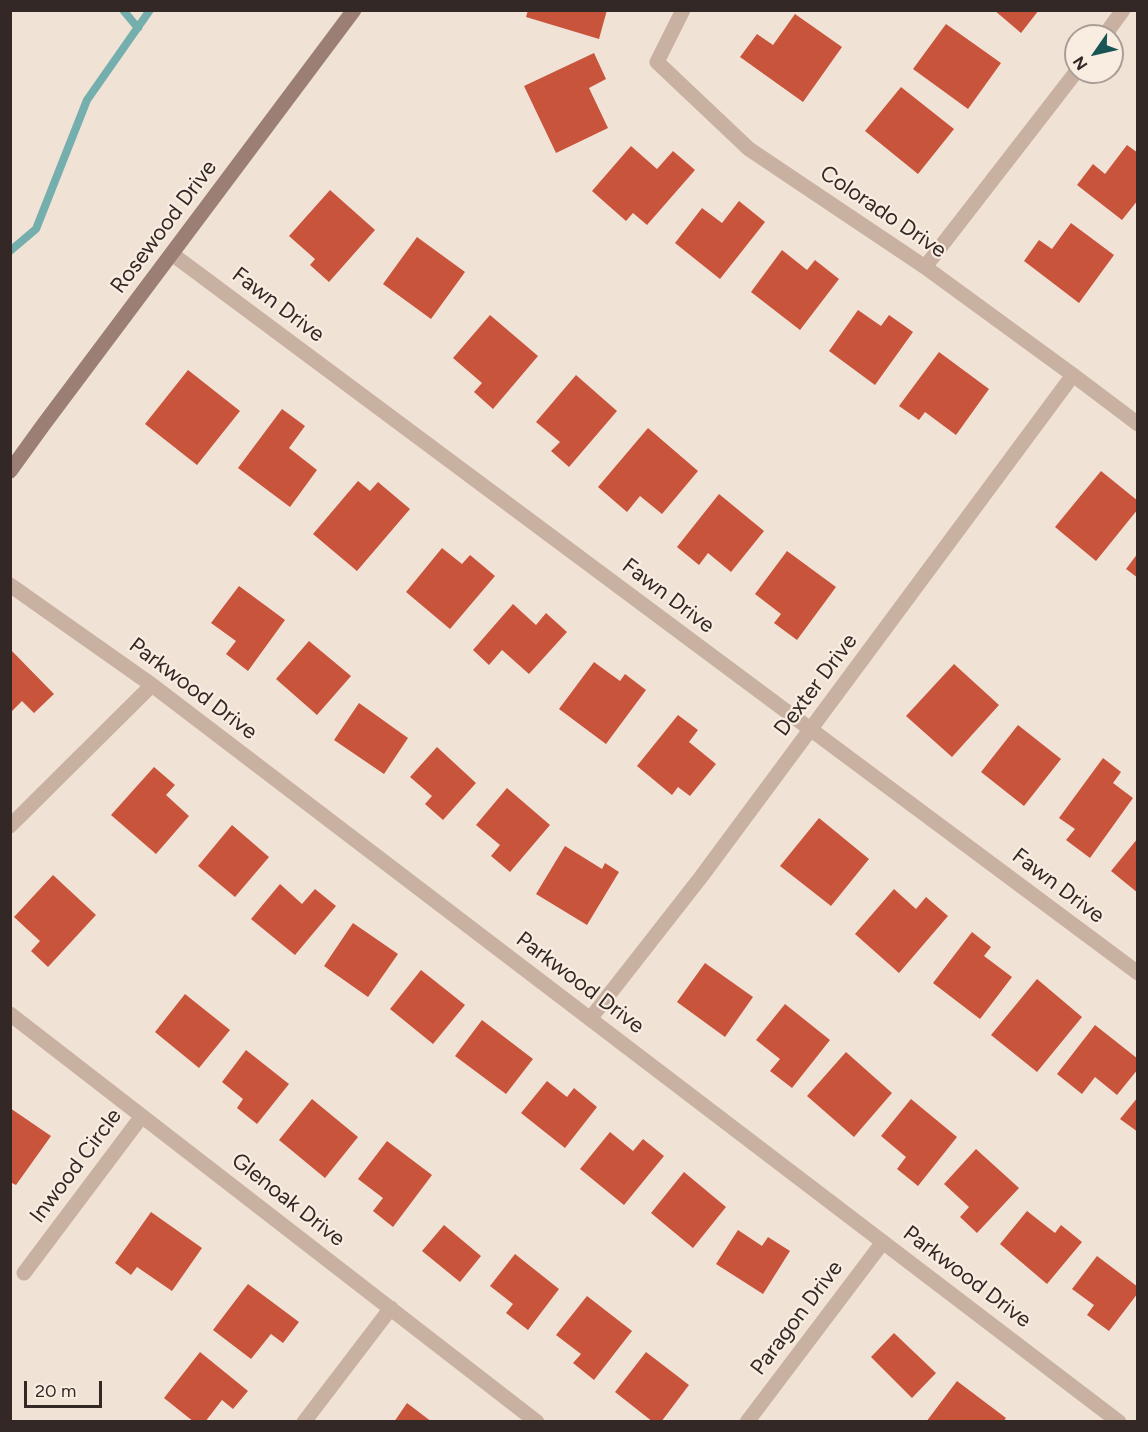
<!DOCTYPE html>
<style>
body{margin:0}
#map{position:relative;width:1148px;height:1432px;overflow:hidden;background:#f1e2d6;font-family:Figtree,sans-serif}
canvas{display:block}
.frame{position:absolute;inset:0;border:12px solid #332825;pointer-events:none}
.north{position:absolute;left:1064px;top:24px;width:60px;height:60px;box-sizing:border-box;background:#f9ede2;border:2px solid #aa9e96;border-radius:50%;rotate:236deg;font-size:16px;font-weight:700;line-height:24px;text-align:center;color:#332825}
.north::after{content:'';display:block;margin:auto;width:21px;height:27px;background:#1a5555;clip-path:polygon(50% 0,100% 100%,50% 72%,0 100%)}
.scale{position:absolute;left:24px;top:1381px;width:78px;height:27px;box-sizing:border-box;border:3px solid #332825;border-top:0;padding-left:8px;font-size:18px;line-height:21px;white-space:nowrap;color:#332825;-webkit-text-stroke:4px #f9ede2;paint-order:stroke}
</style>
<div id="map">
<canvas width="1148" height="1432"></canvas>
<div class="frame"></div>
<div class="north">N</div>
<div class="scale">20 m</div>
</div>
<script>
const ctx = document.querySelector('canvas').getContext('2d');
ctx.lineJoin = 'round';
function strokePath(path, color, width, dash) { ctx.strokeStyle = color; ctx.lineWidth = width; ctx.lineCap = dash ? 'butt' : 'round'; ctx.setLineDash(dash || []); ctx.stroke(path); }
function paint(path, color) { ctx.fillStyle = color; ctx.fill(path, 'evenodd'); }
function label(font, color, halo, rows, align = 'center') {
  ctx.font = font + ' Figtree,sans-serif'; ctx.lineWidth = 4.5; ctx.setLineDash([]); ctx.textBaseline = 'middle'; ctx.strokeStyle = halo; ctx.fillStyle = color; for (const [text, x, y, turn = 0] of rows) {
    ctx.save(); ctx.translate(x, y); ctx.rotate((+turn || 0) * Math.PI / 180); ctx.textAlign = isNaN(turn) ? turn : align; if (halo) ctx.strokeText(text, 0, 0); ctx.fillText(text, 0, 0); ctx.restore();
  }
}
strokePath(new Path2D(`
 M123,10L138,28
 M10,251L36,229L87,100L150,10`), '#74aead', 8);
paint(new Path2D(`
 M528,10H607L599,39L526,17Z
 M994,10H1039L1021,33Z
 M795,14L842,47L803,102L740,57L757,34L773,45Z
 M946,24L1001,63L968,109L913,69Z
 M594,53L606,79L589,88L608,128L556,153L524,86Z
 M901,87L954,129L918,174L865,131Z
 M1127,145L1138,153V200L1122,220L1077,185L1093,164L1105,174Z
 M631,146L657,169L673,151L695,170L647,225L633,213L626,221L592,191Z
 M330,190L375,230L329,282L310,265L315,259L289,236Z
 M739,201L765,222L720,279L675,243L702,208L722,223Z
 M1071,223L1114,255L1079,303L1024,261L1039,240L1052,249Z
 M417,237L465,272L431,319L383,284Z
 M782,250L807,270L815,260L839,279L800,330L751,292Z
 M858,310L881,326L889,315L913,332L875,385L829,351Z
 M490,315L538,356L493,409L474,392L482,383L453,358Z
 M939,352L989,389L956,435L925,412L919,420L899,406Z
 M188,370L240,411L197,465L145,424Z
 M576,375L617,411L569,467L551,451L560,442L536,422Z
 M282,409L305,426L289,448L317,470L290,507L238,468Z
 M648,428L698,471L662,514L640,496L627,512L598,487Z
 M1101,471L1138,501V509L1096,561L1055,527Z
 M358,481L370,491L378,482L410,509L357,571L313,534Z
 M719,494L764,531L731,572L708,553L699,565L677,547Z
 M442,548L462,564L470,555L495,576L450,629L406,592Z
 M787,551L836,587L797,640L774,623L781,614L755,594Z
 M1138,553V578L1126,569Z
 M239,586L285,620L248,671L226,654L236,641L211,623Z
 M513,604L536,625L546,613L567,632L529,674L502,650L489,665L473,650Z
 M309,641L351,676L317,715L276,679Z
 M10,649L54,694L34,713L22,701L10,713Z
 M594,662L620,681L625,674L646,690L606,744L559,709Z
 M954,664L999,705L952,757L906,716Z
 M359,703L408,738L384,774L334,740Z
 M678,715L698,730L689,742L716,764L690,796L678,787L672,795L637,766Z
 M1018,725L1061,759L1024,806L981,772Z
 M437,747L476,783L443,820L425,804L432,796L410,777Z
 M1103,758L1121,772L1113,783L1133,798L1090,858L1066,840L1075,829L1059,818Z
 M154,767L175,785L166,795L189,816L156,854L111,815Z
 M507,788L550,825L510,872L491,856L500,845L476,825Z
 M819,818L869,859L831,906L780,866Z
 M232,825L269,857L235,897L198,866Z
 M1138,838V893L1111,871Z
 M565,846L602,869L605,863L619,872L587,925L536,894Z
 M53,875L96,915L48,967L31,951L40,941L14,917Z
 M280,884L302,904L315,889L336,906L295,955L251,919Z
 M894,889L916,909L926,897L948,916L899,973L855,934Z
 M353,923L398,954L368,997L324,966Z
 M972,932L991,947L984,956L1012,977L980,1019L933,983Z
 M705,963L753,997L725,1037L677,1002Z
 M421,970L465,1005L433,1044L390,1009Z
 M1037,979L1082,1017L1037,1072L991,1035Z
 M185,994L230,1030L199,1068L155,1032Z
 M785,1004L830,1040L792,1088L770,1071L780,1059L756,1040Z
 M482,1020L533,1059L506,1094L455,1056Z
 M1095,1025L1138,1059V1069L1117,1095L1095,1077L1082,1094L1057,1074Z
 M246,1050L289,1084L257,1124L237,1108L243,1099L222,1082Z
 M846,1052L892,1093L854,1137L807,1096Z
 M547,1081L567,1097L574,1088L597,1107L565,1148L521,1113Z
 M1138,1097V1132L1120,1119Z
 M312,1099L358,1137L325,1178L279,1140Z
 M911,1099L957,1137L918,1186L897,1169L906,1157L881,1136Z
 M10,1108L51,1136L16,1185L10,1182Z
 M610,1132L633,1151L643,1139L664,1156L624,1205L580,1169Z
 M387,1141L432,1175L393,1227L373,1211L383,1198L358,1179Z
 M976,1149L1019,1188L977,1233L960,1217L969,1207L944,1184Z
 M684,1172L726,1207L693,1248L651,1213Z
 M1027,1211L1055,1233L1061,1225L1082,1242L1047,1284L1000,1244Z
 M151,1212L202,1248L172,1291L137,1267L131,1275L115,1263Z
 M444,1225L481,1256L460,1282L422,1251Z
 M738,1230L762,1246L768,1237L790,1251L763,1294L716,1264Z
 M515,1254L559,1289L528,1330L506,1313L513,1304L490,1286Z
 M1097,1256L1138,1287V1293L1109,1331L1087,1315L1094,1305L1072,1289Z
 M248,1284L299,1322L283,1343L271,1334L251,1359L213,1330Z
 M587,1296L632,1331L594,1380L573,1363L581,1354L556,1335Z
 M894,1333L936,1373L912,1398L871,1357Z
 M200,1352L248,1391L233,1409L222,1400L205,1422H194L164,1398Z
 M646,1352L689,1385L661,1422H653L615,1392Z
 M957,1381L1006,1418L1003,1422H926Z
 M407,1403L432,1422H394Z`), '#c9543c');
strokePath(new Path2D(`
 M683,10L657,62L749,149L925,267L1073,375L1138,424
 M1104,36L1123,10
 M925,267L1076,72
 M10,585L152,685L1119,1422
 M10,826L152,685
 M10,1014L537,1422
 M590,1019L701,877L1073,375
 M24,1273L142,1116
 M304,1422L391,1308
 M747,1422L883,1242`), '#c9b1a2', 15);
strokePath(new Path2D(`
 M172,254L1138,973`), '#c9b1a2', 15);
strokePath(new Path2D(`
 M10,471L44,424L354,10`), '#9c7f74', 15);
label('22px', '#332825', '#f9ede2', [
 ["Colorado Drive",883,212,34],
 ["Rosewood Drive",164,227,-53],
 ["Fawn Drive",278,305,37],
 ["Fawn Drive",668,596,37],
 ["Dexter Drive",816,685,-53],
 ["Parkwood Drive",193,689,37],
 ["Fawn Drive",1058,886,37],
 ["Parkwood Drive",580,983,37],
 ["Inwood Circle",76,1166,-53],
 ["Glenoak Drive",288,1200,38],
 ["Parkwood Drive",967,1277,37],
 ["Paragon Drive",797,1318,-53]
]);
</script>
